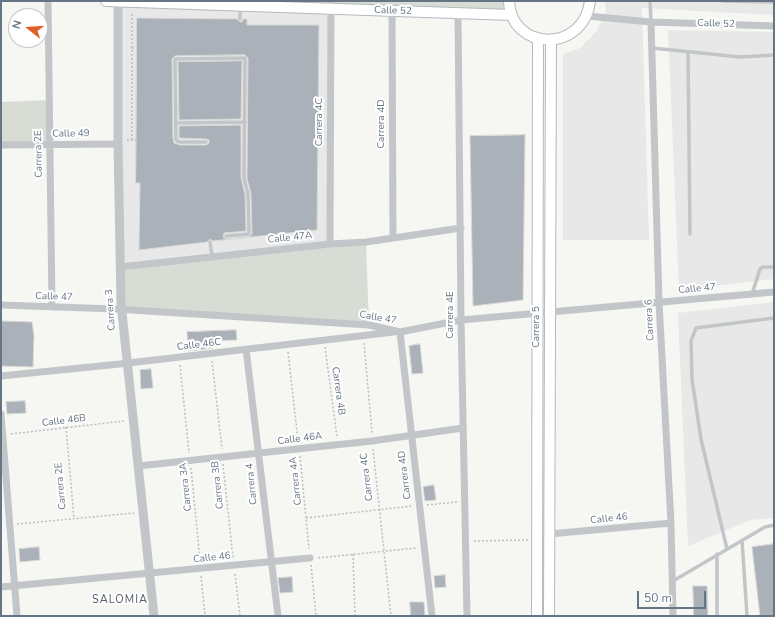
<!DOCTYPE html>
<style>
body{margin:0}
#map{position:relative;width:775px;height:617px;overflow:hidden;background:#f6f7f3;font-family:"Nunito Sans",sans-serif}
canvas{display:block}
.frame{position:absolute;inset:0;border:2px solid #667584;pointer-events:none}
.north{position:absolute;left:8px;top:8px;width:40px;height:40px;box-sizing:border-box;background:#fff;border:1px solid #c2c8ce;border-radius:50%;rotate:287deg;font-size:11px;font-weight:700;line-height:16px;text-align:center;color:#667584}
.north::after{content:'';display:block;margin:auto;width:14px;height:18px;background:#e05e29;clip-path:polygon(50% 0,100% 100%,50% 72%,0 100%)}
.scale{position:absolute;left:637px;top:591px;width:69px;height:18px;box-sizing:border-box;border:2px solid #667584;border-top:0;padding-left:5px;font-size:12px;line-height:14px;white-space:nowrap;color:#667584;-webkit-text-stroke:3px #fff;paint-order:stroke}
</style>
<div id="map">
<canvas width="775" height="617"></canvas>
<div class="frame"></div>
<div class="north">N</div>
<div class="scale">50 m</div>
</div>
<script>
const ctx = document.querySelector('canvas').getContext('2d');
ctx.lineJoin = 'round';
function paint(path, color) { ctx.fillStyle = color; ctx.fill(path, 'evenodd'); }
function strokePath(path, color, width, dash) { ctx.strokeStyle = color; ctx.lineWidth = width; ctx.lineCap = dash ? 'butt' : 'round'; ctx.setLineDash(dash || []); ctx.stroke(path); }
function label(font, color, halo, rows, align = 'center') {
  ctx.font = font + ' "Nunito Sans",sans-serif'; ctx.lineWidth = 4; ctx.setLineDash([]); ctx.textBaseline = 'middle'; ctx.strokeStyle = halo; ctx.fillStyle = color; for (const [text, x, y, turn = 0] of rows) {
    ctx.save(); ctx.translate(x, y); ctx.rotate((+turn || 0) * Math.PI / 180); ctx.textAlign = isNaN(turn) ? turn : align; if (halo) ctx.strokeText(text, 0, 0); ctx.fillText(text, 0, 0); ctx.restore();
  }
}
paint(new Path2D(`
 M605,1H774V15L642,8L649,240H563V54L580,48L597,31L606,11Z
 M118,2L331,9L330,244L120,267Z
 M668,30L774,32V279L679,290Z
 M774,302V518L751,520L688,546L678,313Z`), '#e7e8e7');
paint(new Path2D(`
 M106,1H509L512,15Z
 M49,100V145H1V102Z
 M366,242L369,325L121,310L120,267Z`), '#d7ddd4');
const building = new Path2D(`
 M137,18L237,19L240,22H242L243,19H247V25H319L317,230L213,241L210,239L207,242L139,250L140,183H136ZM245,55L248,58L247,178L251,194L252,234L249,237L226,239L223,237L224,233L246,231L245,194L241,178V125L179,126V138L206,139L209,140V143L206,145H180L174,143L173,139L172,59L175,56Z
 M242,61L241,119L179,120L178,62Z
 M525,135L523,300L473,306L470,136Z
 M1,321L32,322L34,336L33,367L1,366Z
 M236,330L237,340L212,341L213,348L188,351L187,332Z
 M420,344L423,373L412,374L409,346Z
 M151,369L153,388L141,389L140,370Z
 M25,401L26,413L7,414L6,402Z
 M434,485L436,500L425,501L423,487Z
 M774,544V616H760L752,547Z
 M39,547L40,560L20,562L19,549Z
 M445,575L446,587L435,588L434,576Z
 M292,577L293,592L280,593L278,578Z
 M693,586H707L708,616H694Z
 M410,602H424L425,616H411Z`);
paint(building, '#aab1b8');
strokePath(building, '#d8d8d6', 1);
const secondary = new Path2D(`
 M106,1L512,15
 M509,1C511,52 584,53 590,1
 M537,616L538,38
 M549,616L551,40`);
strokePath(secondary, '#b4b9be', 12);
strokePath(new Path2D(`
 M132,48H137
 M127,140H136
 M132,140V12
 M364,343L372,433
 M325,347L337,437
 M288,352L298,440
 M212,361L222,449
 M180,365L189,453
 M66,427L74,519
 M11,434L124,421
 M373,449L391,616
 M300,456L309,549
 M223,464L233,558
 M191,468L200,560
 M427,505L457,502
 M306,518L412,506
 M17,524L134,513
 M474,541L528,540
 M353,554L355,616
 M318,558L416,548
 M311,565L316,616
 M235,574L240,616
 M201,576L205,616`), '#bcbec0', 1.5, [2, 2]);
strokePath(new Path2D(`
 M650,1L651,22
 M722,1L774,2
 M240,19V7
 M652,48L740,57L774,55
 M688,52L690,234
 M176,123L245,122
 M206,142H180L177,141L176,139L175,59L245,58L244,178L248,194L249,234L226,236
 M210,242L212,256
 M752,294L760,269L763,267H774
 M742,540L747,616
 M727,549L701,439L692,379L691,341L696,328L774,318
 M673,581L765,527L774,525
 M717,616V554`), '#c2c6c9', 3.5);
strokePath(new Path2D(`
 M48,1L52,307
 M392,11L393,238
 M458,14L461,320L467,616
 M587,16L651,22L774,26
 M651,22L659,302L671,523L673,616
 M1,145L118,144
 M330,244L331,1
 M120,267L330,244L366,242L461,228
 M1,305L115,309L369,325L400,332L461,320L774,292
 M400,332L432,616
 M246,349L278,616
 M1,376L120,364L394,332
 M1,414L17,616
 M138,466L372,441L463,428
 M549,534L671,523
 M1,587L310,558`), '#c2c6c9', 7);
strokePath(new Path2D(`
 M118,1V144L121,303L154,616`), '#c2c6c9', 9);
strokePath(secondary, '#fff', 10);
label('10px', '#667584', '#fff', [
 ["Calle 52",393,11,2],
 ["Calle 52",716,24,2],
 ["Carrera 4C",320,122,-90],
 ["Carrera 4D",382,124,-90],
 ["Calle 49",71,134,-1],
 ["Carrera 2E",39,154,-91],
 ["Calle 47A",290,238,-6],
 ["Calle 47",697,289,-5],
 ["Calle 47",54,297,2],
 ["Carrera 3",111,310,-94],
 ["Carrera 4E",451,315,-90],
 ["Calle 47",378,318,10],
 ["Carrera 6",650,320,-93],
 ["Carrera 5",537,327,-90],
 ["Calle 46C",199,345,-7],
 ["Carrera 4B",338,391,82],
 ["Calle 46B",64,421,-7],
 ["Calle 46A",300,439,-7],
 ["Carrera 4D",405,475,-97],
 ["Carrera 4C",367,477,-97],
 ["Carrera 4A",296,481,-96],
 ["Carrera 4",252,484,-96],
 ["Carrera 3B",218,485,-96],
 ["Carrera 2E",61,486,-95],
 ["Carrera 3A",186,487,-96],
 ["Calle 46",609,519,-6],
 ["Calle 46",212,558,-6]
]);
ctx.letterSpacing = '1px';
label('11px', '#545e69', '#fff', [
 ["SALOMIA",120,600]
]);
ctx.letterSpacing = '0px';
</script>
